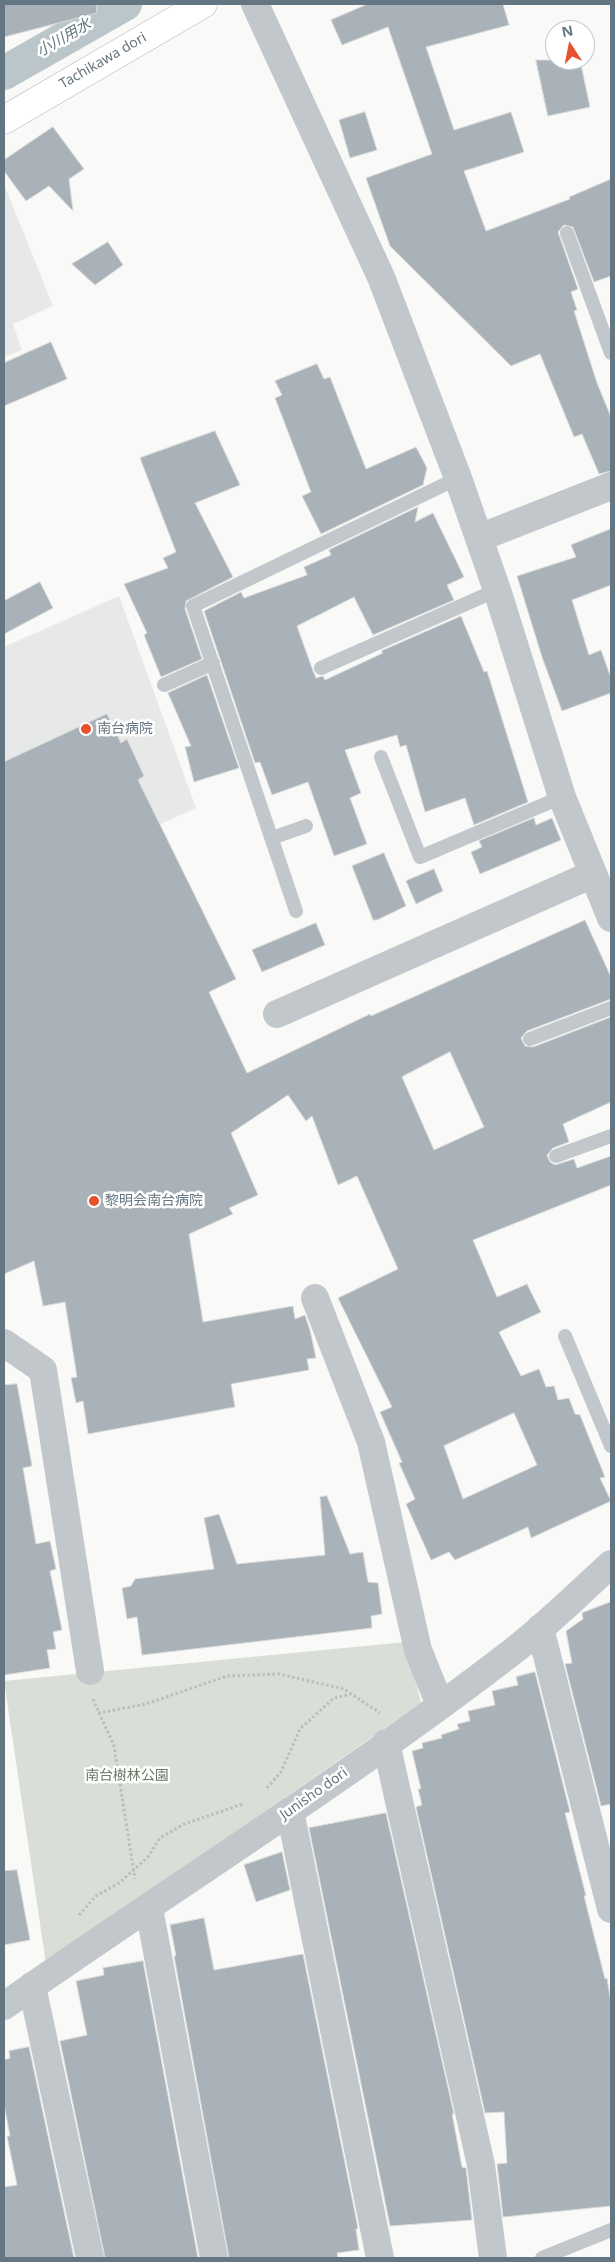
<!DOCTYPE html>
<meta charset="utf-8">
<style>
body{margin:0}
#map{position:relative;width:615px;height:2262px;overflow:hidden;background:#f9f9f7;font-family:"Noto Sans",sans-serif}
canvas{display:block}
.frame{position:absolute;inset:0;border:5px solid #647682;pointer-events:none}
.north{position:absolute;left:545px;top:20px;width:50px;height:50px;box-sizing:border-box;background:#fff;border:1px solid #c1c8cd;border-radius:50%;rotate:349deg;font-size:14px;font-weight:700;line-height:20px;text-align:center;color:#647682}
.north::after{content:'';display:block;margin:auto;width:18px;height:22px;background:#e5522c;clip-path:polygon(50% 0,100% 100%,50% 72%,0 100%)}
</style>
<div id="map">
<canvas width="615" height="2262"></canvas>
<div class="frame"></div>
<div class="north">N</div>
</div>
<script>
const ctx = document.querySelector('canvas').getContext('2d');
ctx.lineJoin = 'round';
function paint(path, color) { ctx.fillStyle = color; ctx.fill(path, 'evenodd'); }
function strokePath(path, color, width, dash) { ctx.strokeStyle = color; ctx.lineWidth = width; ctx.lineCap = dash ? 'butt' : 'round'; ctx.setLineDash(dash || []); ctx.stroke(path); }
function label(font, color, halo, rows, align = 'center') {
  ctx.font = font + ' "Noto Sans","Noto Sans JP",sans-serif'; ctx.lineWidth = 5; ctx.setLineDash([]); ctx.textBaseline = 'middle'; ctx.strokeStyle = halo; ctx.fillStyle = color; for (const [text, x, y, turn = 0] of rows) {
    ctx.save(); ctx.translate(x, y); ctx.rotate((+turn || 0) * Math.PI / 180); ctx.textAlign = isNaN(turn) ? turn : align; if (halo) ctx.strokeText(text, 0, 0); ctx.fillText(text, 0, 0); ctx.restore();
  }
}
paint(new Path2D(`
 M4,184L53,306L13,324L22,350L4,357Z
 M119,596L196,808L4,895V647Z`), '#e7e8e8');
paint(new Path2D(`
 M406,1642L421,1703L46,1964L4,1681Z`), '#d9ded6');
strokePath(new Path2D(`
 M4,73L125,4`), '#bac6ca', 34);
const building = new Path2D(`
 M4,4H96L97,13L4,37Z
 M368,4H503L509,25L426,47L454,130L511,112L524,152L464,171L486,231L570,199L569,197L611,179V276L594,282L573,227L564,225L558,232L578,289L571,292L577,310L574,311L597,383L611,417V471L599,474L582,434L574,437L540,354L511,366L390,246L366,178L432,154L388,27L342,45L331,20Z
 M536,60H580L590,107L548,116Z
 M365,112L377,150L350,158L339,120Z
 M53,127L84,169L69,179L73,211L49,186L26,201L4,171V160Z
 M108,242L123,265L95,285L72,264Z
 M51,342L67,379L4,406V363Z
 M317,364L324,379L330,377L366,469L416,447L427,468L423,485L321,534L302,496L311,492L275,398L282,395L275,381Z
 M215,431L240,485L195,503L233,577L186,601L185,609L202,659L161,677L144,635L147,633L124,584L168,568L163,558L176,552L140,458Z
 M418,507L415,522L433,513L464,577L447,585L454,600L373,635L354,597L297,626L313,671L316,678L323,676L325,680L383,653L381,651L461,616L484,672L487,671L528,802L474,825L465,798L425,812L406,745L400,747L397,735L345,750L361,793L350,798L367,844L334,856L308,782L272,795L260,762L255,763L204,611L241,592L244,598L307,575L304,567L331,555L329,550Z
 M611,529V585L572,600L589,655L601,650L611,678V693L562,711L542,657L517,576L576,557L571,545Z
 M40,582L53,608L4,634V601Z
 M207,675L239,768L194,782L185,747L191,746L168,693Z
 M107,714L121,743L127,739L144,776L138,780L236,979L209,992L247,1073L370,1014L371,1016L585,920L611,977V999L527,1031L521,1038L525,1046L533,1047L611,1017V1102L563,1124L569,1142L553,1148L547,1155L550,1162L555,1165L574,1159L577,1168L611,1156V1185L473,1240L497,1297L527,1284L541,1312L499,1332L521,1376L539,1369L546,1387L554,1386L558,1400L569,1398L575,1414L580,1415L605,1477L600,1478L611,1501L531,1538L528,1527L455,1560L449,1552L431,1560L406,1504L415,1499L399,1463L402,1462L380,1412L392,1407L338,1298L398,1269L357,1176L338,1185L312,1116L306,1121L288,1095L231,1133L258,1195L229,1208L233,1214L189,1234L203,1322L293,1306L295,1319L305,1315L310,1330L316,1358L307,1359L309,1370L231,1384L235,1407L88,1434L83,1401L76,1403L71,1378L77,1377L65,1302L43,1306L34,1261L4,1274V762ZM450,1052L484,1127L434,1150L402,1077ZM514,1413L537,1465L463,1499L444,1446Z
 M534,818L536,825L552,818L561,840L480,874L471,852L482,847L479,841Z
 M384,853L406,906L377,920H373L352,866Z
 M434,869L443,891L416,904L406,881Z
 M316,923L325,945L262,972L252,950Z
 M17,1384L32,1466L23,1468L36,1544L50,1541L56,1569L50,1571L62,1630L53,1632L56,1649L47,1650L50,1668L4,1675V1385Z
 M327,1496L350,1554L363,1552L368,1582L378,1583L382,1614L371,1616L372,1628L142,1655L137,1617L127,1619L122,1588L131,1586L135,1579L214,1569L204,1518L219,1514L237,1564L325,1555L320,1497Z
 M611,1602V1804L601,1806L565,1664L572,1663L566,1631L583,1619L582,1613Z
 M535,1672L570,1812L565,1813L586,1896H584L605,1979L607,1978L611,2003V2206L503,2217L497,2164L507,2163L504,2112L485,2113L416,1807L422,1805L418,1789H421L412,1751L423,1748L422,1743L442,1738L441,1735L459,1729L457,1724L470,1721L468,1711L495,1705L492,1691L518,1685L516,1677Z
 M386,1813L454,2114H452L462,2167L466,2168L472,2220L390,2226L309,1828Z
 M282,1852L290,1890L256,1902L244,1865Z
 M17,1870L30,1940L4,1945V1871Z
 M204,1918L214,1970L303,1954L358,2228L356,2229L359,2250L337,2253L338,2258H229L174,1956H176L170,1925Z
 M143,1961L198,2258H105L60,2041L87,2035L76,1981L104,1975L103,1968Z
 M29,2047L74,2258H4V2187L17,2185L7,2136H10L4,2104V2060L10,2058L9,2051Z`);
paint(building, '#a9b2b8');
strokePath(building, '#dbdbd9', 1);
const primary = new Path2D(`
 M4,120L203,4`);
strokePath(primary, '#b4b9bd', 29);
strokePath(new Path2D(`
 M93,1699L114,1746L135,1879
 M98,1713L146,1704L227,1676L279,1674L344,1689L380,1713
 M267,1788L281,1772L300,1729L334,1698L351,1694
 M79,1915L96,1896L119,1883L148,1857L160,1838L184,1824L243,1804`), '#babec1', 3, [2.5, 2.5]);
strokePath(new Path2D(`
 M567,233L611,353
 M321,668L497,590
 M164,685L213,663
 M381,757L420,857L562,797
 M272,838L306,826
 M296,911L193,606L458,478
 M530,1039L611,1008
 M556,1156L611,1136
 M565,1336L611,1446
 M542,2258L611,2230`), '#c2c7cb', 14);
strokePath(new Path2D(`
 M255,4L381,277L458,478L497,590L562,797L611,918
 M479,538L611,486
 M277,1014L593,874
 M315,1298L371,1442L418,1650L440,1705
 M4,1343L43,1370L90,1671
 M540,1628L611,1909
 M386,1743L481,2165L493,2258
 M290,1811L380,2258
 M149,1908L214,2258
 M32,1986L90,2258
 M4,2006C173,1887 349,1778 512,1652C547,1625 579,1593 611,1564`), '#c2c7cb', 28);
strokePath(primary, '#fff', 28);
for (const [x, y, r, color] of [
 [86,729,6,"#e5522c"],
 [94,1201,6,"#e5522c"]
]) { const dot = new Path2D(); dot.arc(x, y, r, 0, 2 * Math.PI); ctx.fillStyle = color; ctx.fill(dot); strokePath(dot, '#fff', 2); }
label('14px', '#647682', '#fff', [
 ["Tachikawa dori",103,61,-30],
 ["Junisho dori",314,1794,-35]
]);
label('14px', '#647682', '#fff', [
 ["南台病院",97,729],
 ["黎明会南台病院",105,1201]
], 'left');
label('14px', '#687a63', '#fff', [
 ["南台樹林公園",127,1776]
]);
label('italic 15px', '#5f757c', '#fff', [
 ["小川用水",64,38,-30]
]);
</script>
